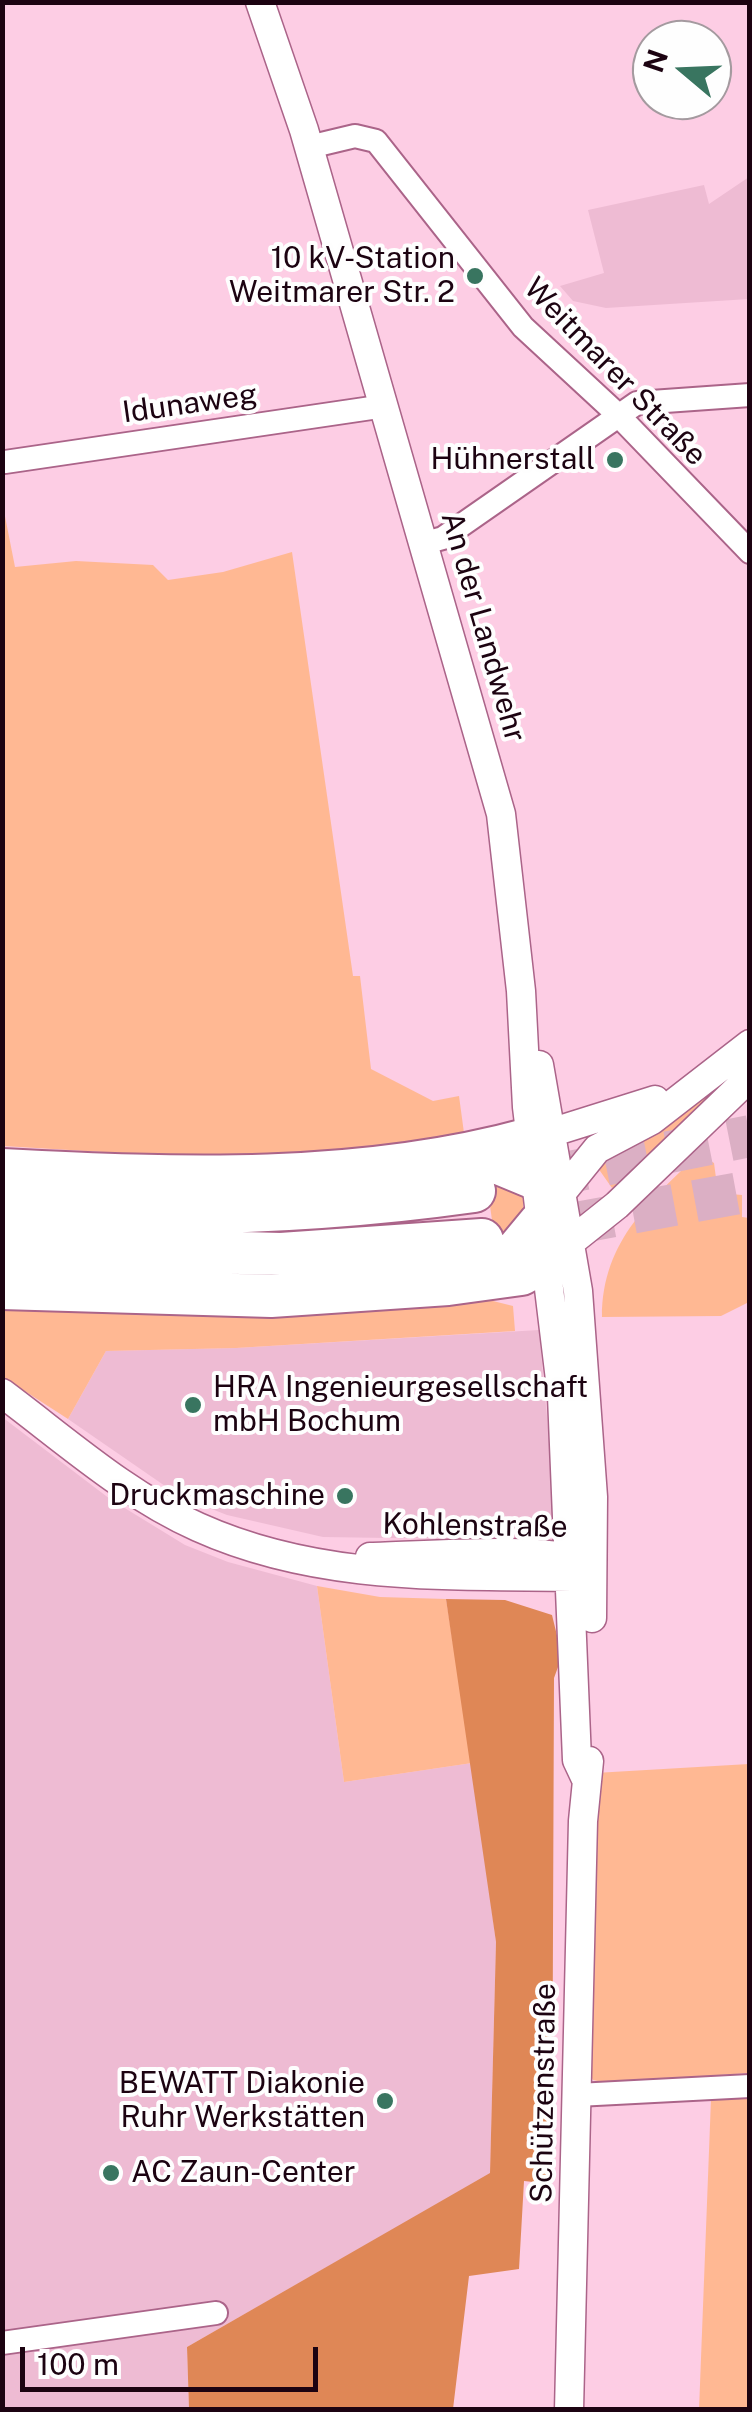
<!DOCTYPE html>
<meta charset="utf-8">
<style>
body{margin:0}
#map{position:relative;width:752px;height:2412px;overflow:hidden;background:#fdcde4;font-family:"Public Sans",sans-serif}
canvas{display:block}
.frame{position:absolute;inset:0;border:5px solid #1c0311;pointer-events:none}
.north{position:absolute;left:632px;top:20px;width:100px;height:100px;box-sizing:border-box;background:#fefefe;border:2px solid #a49a9f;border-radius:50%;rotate:289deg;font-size:28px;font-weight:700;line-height:40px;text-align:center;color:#1c0311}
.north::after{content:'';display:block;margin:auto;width:35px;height:45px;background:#397560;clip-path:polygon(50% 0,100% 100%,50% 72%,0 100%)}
.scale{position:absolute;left:20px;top:2347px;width:298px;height:45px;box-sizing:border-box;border:5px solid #1c0311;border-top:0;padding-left:12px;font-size:30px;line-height:35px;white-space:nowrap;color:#1c0311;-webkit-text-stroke:8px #fefefe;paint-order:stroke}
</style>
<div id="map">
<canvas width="752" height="2412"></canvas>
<div class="frame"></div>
<div class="north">N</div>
<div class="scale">100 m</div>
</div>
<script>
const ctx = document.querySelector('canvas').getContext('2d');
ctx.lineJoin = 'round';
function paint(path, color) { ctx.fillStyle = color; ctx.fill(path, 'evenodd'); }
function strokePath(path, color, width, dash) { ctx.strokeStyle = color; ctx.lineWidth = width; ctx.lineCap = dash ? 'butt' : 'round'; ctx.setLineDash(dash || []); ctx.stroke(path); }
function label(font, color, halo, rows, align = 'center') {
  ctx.font = font + ' "Public Sans",sans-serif'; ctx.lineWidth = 8; ctx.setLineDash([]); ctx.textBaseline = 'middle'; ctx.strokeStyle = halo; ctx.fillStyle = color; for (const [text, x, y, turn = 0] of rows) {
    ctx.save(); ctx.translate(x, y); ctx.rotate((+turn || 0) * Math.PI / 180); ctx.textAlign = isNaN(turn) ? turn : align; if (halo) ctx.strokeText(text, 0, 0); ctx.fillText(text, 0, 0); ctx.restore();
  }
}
paint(new Path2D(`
 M749,177V299L606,308L573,301L560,286L604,273L588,210L704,185L709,204Z
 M539,1330L556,1515L541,1535L518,1540L323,1537L227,1515L181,1497L68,1419L106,1351L236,1348Z
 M2,1417L110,1499L185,1545L228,1562L317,1586L344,1782L472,1763L496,1942L490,2174L187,2347L189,2409H3Z`), '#eebbd3');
paint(new Path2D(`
 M2,501L15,567L76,561L153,565L168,580L223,572L292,552L353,976H360L371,1069L433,1101L459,1096L464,1133L374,1146L220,1159L3,1146Z
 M735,1070L623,1183L612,1188L593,1161Z
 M704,1149V1157L714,1163L718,1193L742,1195V1217L749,1218V1302L721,1316L602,1317C602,1240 652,1199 704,1149Z
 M485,1169L522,1195C528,1223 514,1235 497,1257Z
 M485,1299L513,1306L515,1331L236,1348L106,1351L68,1419L3,1377L2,1305C163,1320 325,1306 485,1299Z
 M317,1586L380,1597L446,1599L472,1763L344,1782Z
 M749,1764V2073L607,2083L593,2080L588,2072L595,1773Z
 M749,2096V2409L699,2410L711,2099Z`), '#ffb893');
paint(new Path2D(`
 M446,1599L505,1600L552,1615L562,1656L554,1678L552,2184L524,2181L519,2269L469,2276L453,2409H189L187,2347L490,2173L496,1942Z`), '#df8756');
strokePath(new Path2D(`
 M544,1177L750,1136
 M571,1224L750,1191`), '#dbafc4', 42, [42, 21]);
const minor = new Path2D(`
 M309,147L355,136L376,141L523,327L616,413L750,552
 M5,462L385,406
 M425,543L443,538L637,403L750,395
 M577,2095L750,2086
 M2,2343L216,2313`);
const tertiary = new Path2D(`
 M260,2L304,130L501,814L521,991L527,1107L562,1396L577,1760L585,1777
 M539,1065L578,1291L593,1497L592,1618
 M534,1138L655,1100
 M555,1201L597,1149L652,1120L750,1044
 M558,1252L617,1205L750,1077
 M2,1393C65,1440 126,1495 198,1527C318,1581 444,1575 572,1577L586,1568
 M370,1557C422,1556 542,1546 586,1562
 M569,2410L583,1821L589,1761`);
const motorway = new Path2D(`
 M477,1154L535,1178
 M2,1170C177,1179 360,1186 530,1139
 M2,1207C161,1218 317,1213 474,1191
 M2,1247L281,1254L482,1240
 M496,1276L540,1223
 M2,1288L271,1296L448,1284L521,1274L545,1261`);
strokePath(minor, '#ab6489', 26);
strokePath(tertiary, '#ab6489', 31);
strokePath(motorway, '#ab6489', 46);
strokePath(minor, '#fff', 22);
strokePath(tertiary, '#fff', 28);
strokePath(motorway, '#fff', 42);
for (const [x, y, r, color] of [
 [475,276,10,"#397560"],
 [615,460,10,"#397560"],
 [193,1405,10,"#397560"],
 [345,1496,10,"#397560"],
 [385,2101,10,"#397560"],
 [111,2173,10,"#397560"]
]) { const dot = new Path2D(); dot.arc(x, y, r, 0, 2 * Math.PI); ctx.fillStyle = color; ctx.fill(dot); strokePath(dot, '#fefefe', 4); }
label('30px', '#1c0311', '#fefefe', [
 ["10 kV-Station",455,259],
 ["Weitmarer Str. 2",455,293],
 ["Hühnerstall",595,460],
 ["HRA Ingenieurgesellschaft",213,1388,"left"],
 ["mbH Bochum",213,1422,"left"],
 ["Druckmaschine",325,1496],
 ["BEWATT Diakonie",365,2084],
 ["Ruhr Werkstätten",365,2118],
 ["AC Zaun-Center",131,2173,"left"]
], 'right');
label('30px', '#1c0311', '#fefefe', [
 ["Weitmarer Straße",615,372,46],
 ["Idunaweg",190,404,-8],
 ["An der Landwehr",483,627,74],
 ["Kohlenstraße",475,1526,1],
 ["Schützenstraße",544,2093,-89]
]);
</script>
